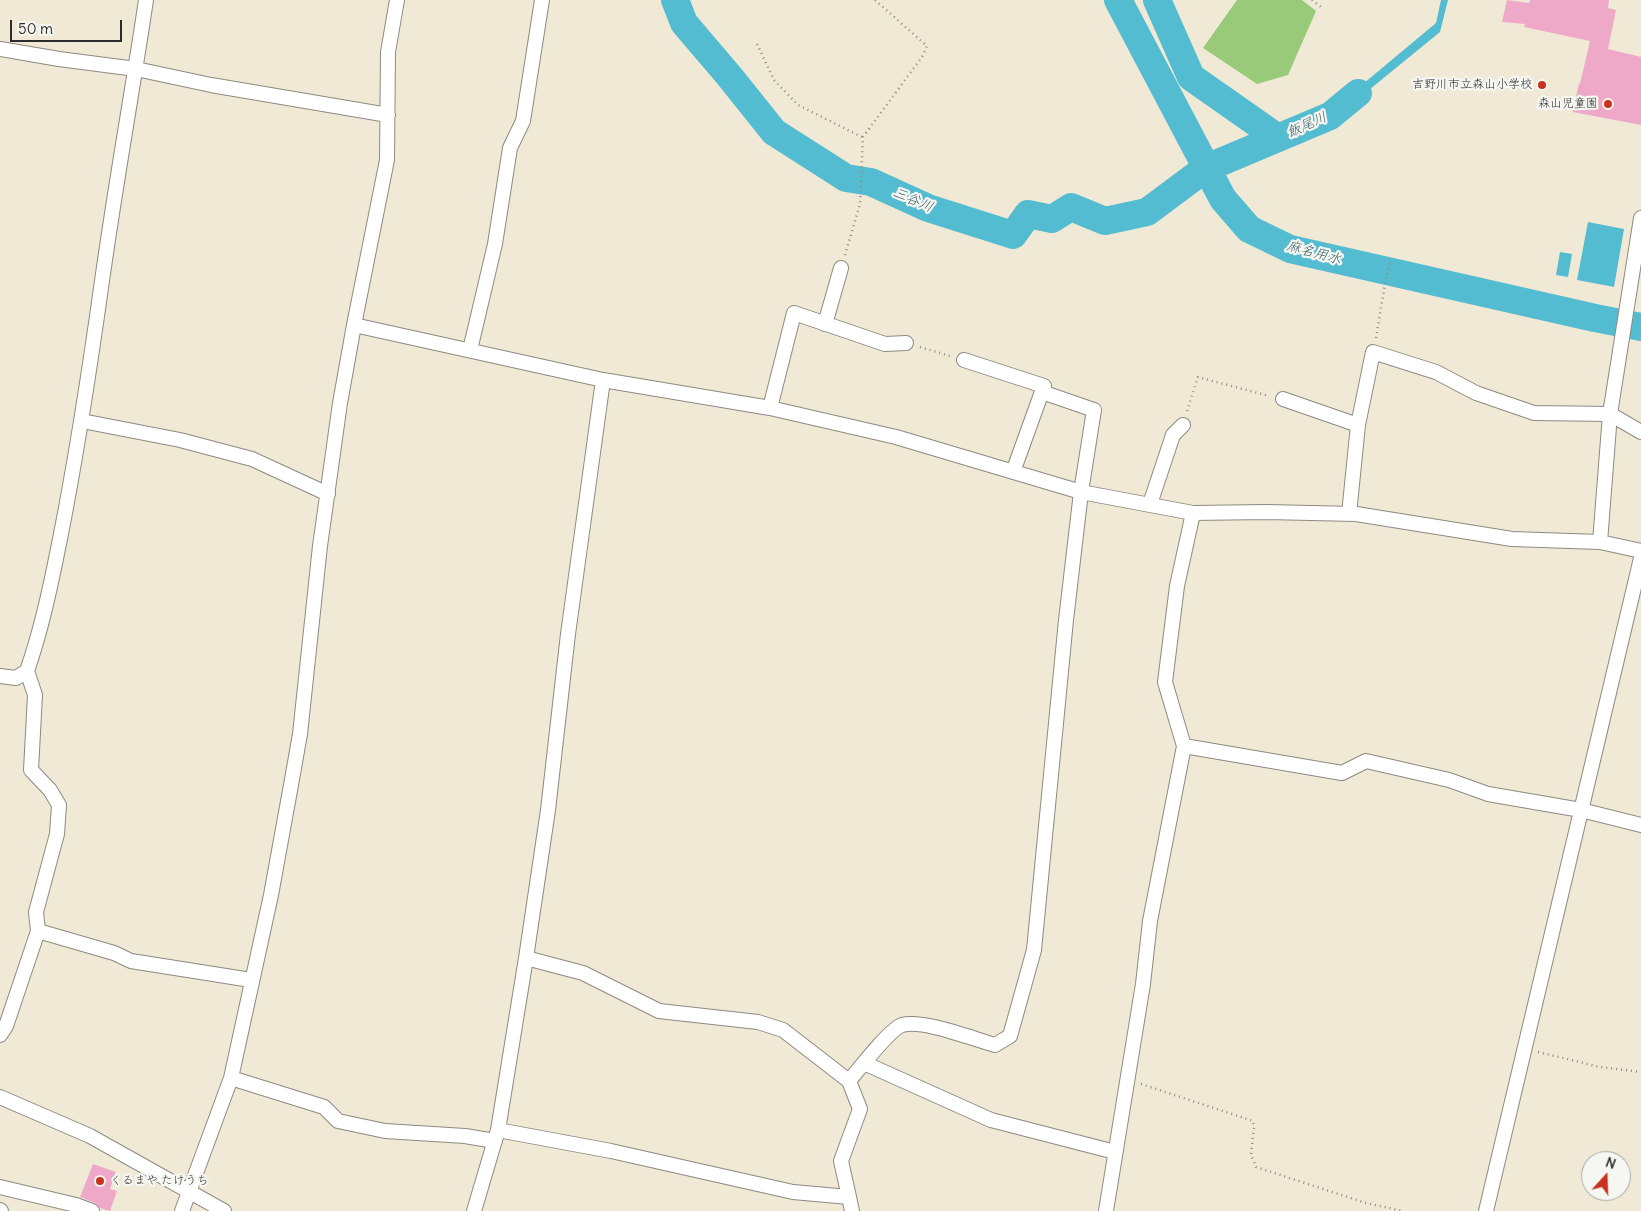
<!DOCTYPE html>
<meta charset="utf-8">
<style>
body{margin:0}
#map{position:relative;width:1641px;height:1211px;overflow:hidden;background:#f0e9d5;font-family:Delius,sans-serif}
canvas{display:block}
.north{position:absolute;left:1581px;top:1151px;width:50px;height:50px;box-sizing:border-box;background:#f6f6f2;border:1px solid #a5a5a2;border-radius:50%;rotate:20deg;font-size:14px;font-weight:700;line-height:20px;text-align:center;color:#2b2b2b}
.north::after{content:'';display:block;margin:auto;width:18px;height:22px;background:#c8321e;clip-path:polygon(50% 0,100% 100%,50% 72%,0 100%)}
.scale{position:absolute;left:10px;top:20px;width:112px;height:22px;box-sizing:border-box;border:2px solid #2b2b2b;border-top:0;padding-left:6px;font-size:15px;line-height:18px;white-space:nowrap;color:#2b2b2b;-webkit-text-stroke:4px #f6f6f2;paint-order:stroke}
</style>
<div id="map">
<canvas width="1641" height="1211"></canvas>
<div class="north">N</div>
<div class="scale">50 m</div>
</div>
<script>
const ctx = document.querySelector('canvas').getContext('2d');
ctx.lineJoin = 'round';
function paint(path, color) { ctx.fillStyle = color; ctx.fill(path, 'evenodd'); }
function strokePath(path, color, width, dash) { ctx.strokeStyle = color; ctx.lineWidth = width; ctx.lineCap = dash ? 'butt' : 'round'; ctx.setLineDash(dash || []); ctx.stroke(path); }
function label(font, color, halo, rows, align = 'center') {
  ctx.font = font + ' Delius,"Klee One",sans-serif'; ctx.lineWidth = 4.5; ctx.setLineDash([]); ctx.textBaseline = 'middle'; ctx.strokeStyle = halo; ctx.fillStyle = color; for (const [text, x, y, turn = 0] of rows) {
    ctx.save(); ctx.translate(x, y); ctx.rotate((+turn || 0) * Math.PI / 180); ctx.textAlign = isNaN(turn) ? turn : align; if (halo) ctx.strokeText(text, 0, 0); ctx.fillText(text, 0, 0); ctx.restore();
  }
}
paint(new Path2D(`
 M1237,0H1302L1316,11L1288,75L1257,84L1203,48Z`), '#98ca7a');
paint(new Path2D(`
 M1441,0H1448L1440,32L1331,121L1327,114L1436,23Z
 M1588,222L1624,229L1614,287L1577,280Z
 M1560,252L1572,254L1568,277L1556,275Z`), '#54bcd1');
strokePath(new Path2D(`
 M675,0L684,23L730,77L774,132L846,178L871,182L928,208L1013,235L1028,214L1052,219L1071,207L1105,221L1147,212L1198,174
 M1118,0L1223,199L1249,229L1290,249L1595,318L1641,327
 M1157,0L1191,77L1278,138
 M1216,164L1330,116L1358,93`), '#54bcd1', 28);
paint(new Path2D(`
 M1507,0L1529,3L1530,0H1609L1608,8L1616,10L1608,49L1641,57V125L1573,112L1579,83L1580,84L1590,41L1524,27L1525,24L1502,22Z
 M93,1164L116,1172L110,1189L117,1191L110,1211L100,1208L95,1203L80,1197Z`), '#eea9c8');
const minor = new Path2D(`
 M0,49L59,59L136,69L211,85L388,115
 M825,324L841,268
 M354,325L603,380L770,408L896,437L1081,492L1193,513L1266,512L1356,514L1512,539L1600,542L1641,551
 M470,350L495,244L510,148L523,121L542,0
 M964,360L1044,386L1013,472
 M1283,399L1358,425
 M770,408L794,313L885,344L906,343
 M82,421L180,440L252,459L328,494
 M1150,504L1173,435L1183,425
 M1349,514L1358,425L1373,352L1436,372L1476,393L1534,413L1610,414L1641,432
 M1600,542L1610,414L1641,218
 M0,676L16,678L27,671C42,628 51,584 60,539C77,453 90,367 102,281C115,187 132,94 146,0
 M1184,746L1342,773L1366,761L1449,780L1488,794L1581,810L1641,825
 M38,931L114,953L131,961L251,980
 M526,958L583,973L659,1011L758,1022L783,1030L849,1081
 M0,1035L6,1026L38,931L36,912L57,834L59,805L50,790L31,770L35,695L27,671
 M864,1063L991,1120L1115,1152
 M231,1078L324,1107L338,1121L385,1131L465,1136L495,1141
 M0,1097L90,1136L224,1211
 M498,1130L611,1151L793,1192L849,1197L841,1161L860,1109L849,1081C859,1069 890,1029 902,1025C923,1019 973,1039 995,1045L1010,1036L1034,950L1066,620L1081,492L1094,410L1042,392
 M0,1187L76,1205L92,1211
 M849,1197L852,1211
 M0,1210L1,1211
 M182,1211L231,1078L271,895L291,785L300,734L320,546L340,403L354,325L387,160L388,52L397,0
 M474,1211L498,1130L526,958L548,810L568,634L603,380
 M1106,1211L1143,984L1150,921L1184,746L1165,682L1177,586L1193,513
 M1486,1211L1641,558`);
strokePath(minor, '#8e8a80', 16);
strokePath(new Path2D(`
 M1312,0L1321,7
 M757,44L774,80L798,105L862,137
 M845,255L860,204L863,137L922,57L927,46L875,0
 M1376,338L1386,278L1391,260
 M920,347L950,356
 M1187,411L1198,377L1269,396
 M1538,1052L1600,1067L1641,1072
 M1141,1084L1253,1121L1254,1127L1251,1155L1256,1167L1366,1203L1403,1211`), '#8e8a80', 2.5, [1, 4]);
strokePath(minor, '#fff', 14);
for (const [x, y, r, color] of [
 [1542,85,5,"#c8321e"],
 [1608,104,5,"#c8321e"],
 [100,1181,5,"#c8321e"]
]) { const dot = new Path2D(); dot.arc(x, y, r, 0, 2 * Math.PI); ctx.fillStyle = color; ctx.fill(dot); strokePath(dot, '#f6f6f2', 2); }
label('12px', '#2b2b2b', '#f6f6f2', [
 ["吉野川市立森山小学校",1532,85],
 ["森山児童園",1598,104],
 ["くるまや たけうち",110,1181,"left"]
], 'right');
label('italic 14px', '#395e65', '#f6f6f2', [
 ["飯尾川",1307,125,-24],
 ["三谷川",913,200,23],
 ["麻名用水",1314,253,15]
]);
</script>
